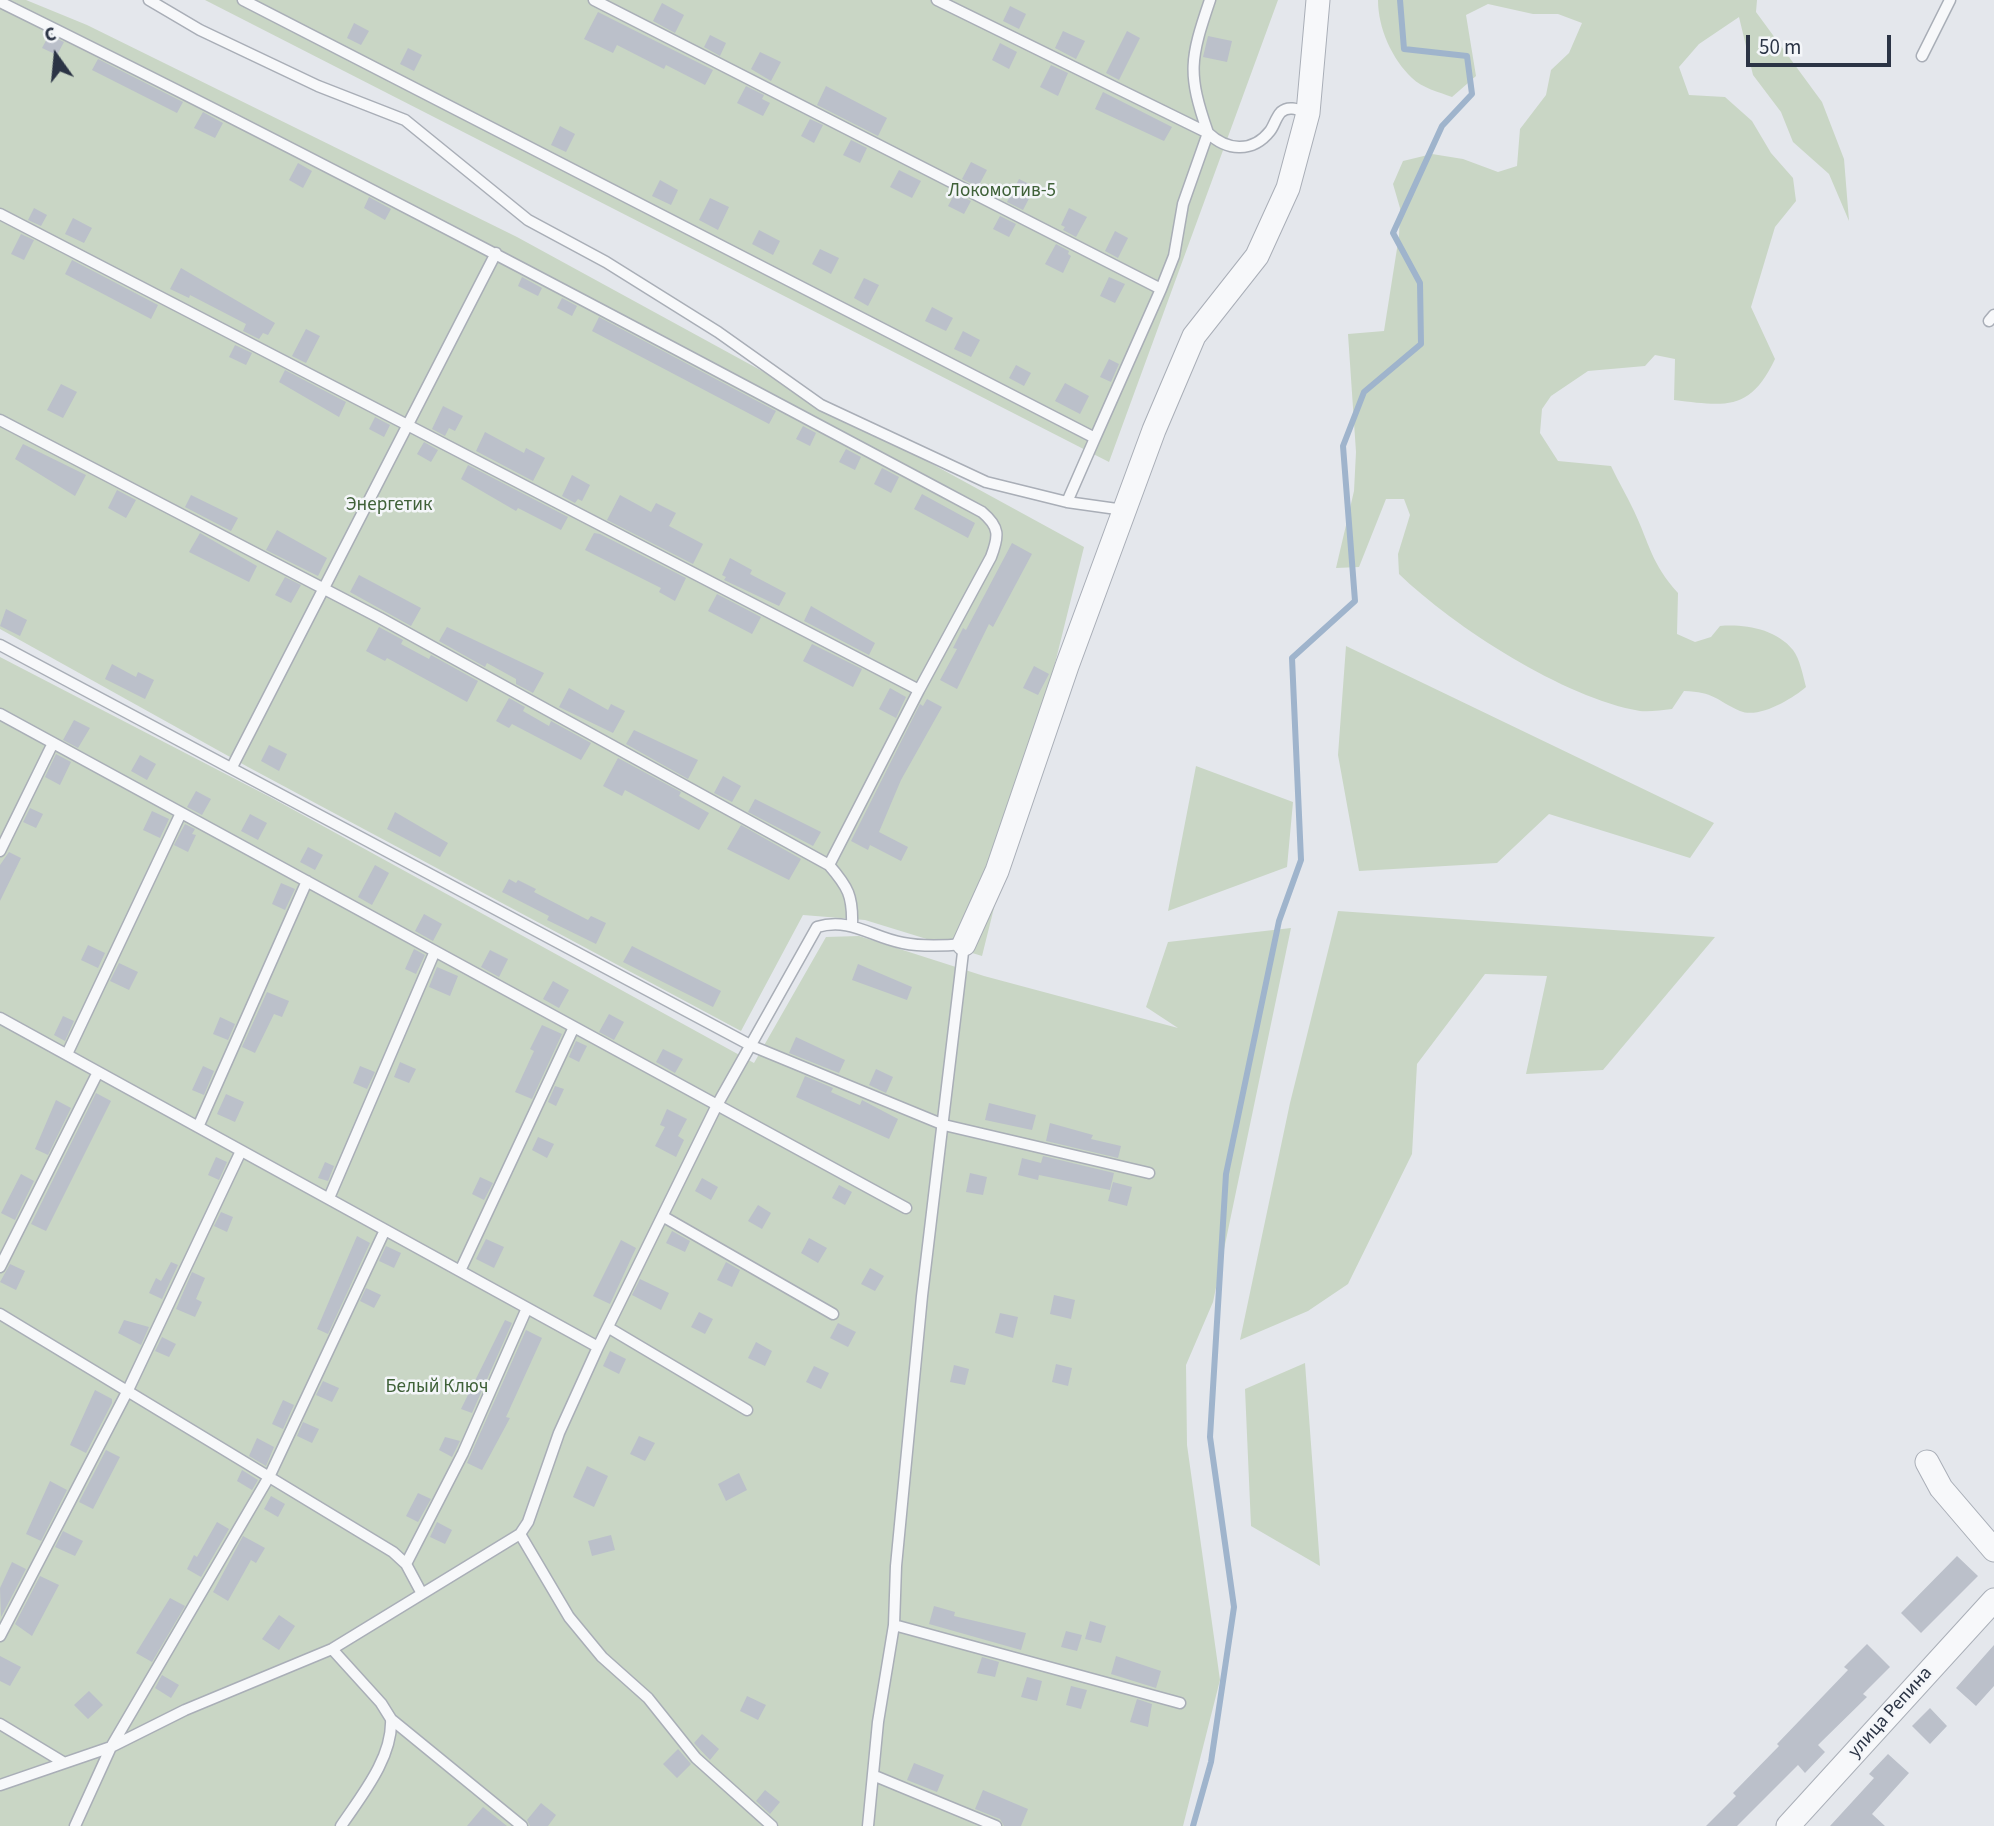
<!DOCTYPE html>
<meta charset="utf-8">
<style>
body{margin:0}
#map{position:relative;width:1994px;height:1826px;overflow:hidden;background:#e4e7ec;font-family:"Source Sans 3",sans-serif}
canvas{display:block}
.north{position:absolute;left:21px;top:21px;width:70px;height:70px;-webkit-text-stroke:5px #f4f6f9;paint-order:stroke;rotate:345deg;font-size:19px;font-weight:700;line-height:28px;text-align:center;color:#2b3445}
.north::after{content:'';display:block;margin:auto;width:24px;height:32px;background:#2b3445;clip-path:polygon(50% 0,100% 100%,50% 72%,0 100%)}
.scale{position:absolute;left:1746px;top:35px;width:145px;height:32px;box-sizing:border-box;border:4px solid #2b3445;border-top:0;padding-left:9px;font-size:21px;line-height:24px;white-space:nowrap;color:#2b3445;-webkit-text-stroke:5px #f4f6f9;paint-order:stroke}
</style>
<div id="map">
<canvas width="1994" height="1826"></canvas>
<div class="north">С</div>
<div class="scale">50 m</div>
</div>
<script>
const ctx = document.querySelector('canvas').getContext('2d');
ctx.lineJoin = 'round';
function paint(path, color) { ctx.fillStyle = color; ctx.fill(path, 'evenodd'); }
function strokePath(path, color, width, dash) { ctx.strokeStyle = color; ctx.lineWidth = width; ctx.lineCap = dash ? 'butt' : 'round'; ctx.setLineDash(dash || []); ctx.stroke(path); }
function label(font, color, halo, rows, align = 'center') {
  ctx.font = font + ' "Source Sans 3",sans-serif'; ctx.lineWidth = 5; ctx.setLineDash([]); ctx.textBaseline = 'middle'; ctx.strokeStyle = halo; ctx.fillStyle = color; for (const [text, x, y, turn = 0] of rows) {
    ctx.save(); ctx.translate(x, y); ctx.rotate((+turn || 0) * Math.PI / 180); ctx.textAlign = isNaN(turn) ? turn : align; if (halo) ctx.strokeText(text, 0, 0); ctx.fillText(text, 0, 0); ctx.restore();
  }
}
paint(new Path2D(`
 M0,0H26L87,25L517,237L1084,547L982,956L865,920L803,915L741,1031L248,767L0,629Z
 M205,0H1278L1109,462Z
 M1378,0H1757L1756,12L1822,102L1844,159L1849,221L1829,174L1793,142L1781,112L1753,75L1739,17L1699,44L1679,67L1689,95L1725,97L1752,121L1771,153L1793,178L1796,201L1775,227L1751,307L1775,359C1750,412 1725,406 1674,400L1675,359L1655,355L1645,366L1588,371L1551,396L1542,409L1540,433L1558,461L1611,466C1618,481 1627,496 1634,511C1650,545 1651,563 1678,593L1677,634L1695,642L1711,637L1720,626C1745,624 1776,629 1793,650C1800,659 1803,676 1806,687C1792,699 1759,719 1740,711C1716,700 1714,692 1684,691L1672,709C1662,710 1650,712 1640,711C1564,698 1454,627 1399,574L1398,554L1410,515L1404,499H1386L1359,567L1336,568L1354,491L1356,452L1348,334L1384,331L1399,236L1400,208L1393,184L1403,161L1432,154L1463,159L1498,172L1517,166L1520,129L1546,95L1551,70L1569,53L1582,23L1558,14H1533L1488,4L1466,15L1476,76L1452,97C1439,92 1422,88 1412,78C1392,59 1378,28 1378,0Z
 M1346,646L1714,823L1690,858L1549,814L1497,863L1359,871L1338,755Z
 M0,657L272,798L754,1063L826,937L859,936L984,976L1178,1028L1146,1007L1168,942L1291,928L1213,1302L1186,1365L1187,1445L1220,1680L1183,1826H0Z
 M1196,766L1293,802L1287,867L1168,911Z
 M1338,911L1715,937L1603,1070L1526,1074L1547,976L1485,974L1417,1064L1412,1154L1348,1284L1308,1311L1240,1340L1290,1103Z
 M1305,1363L1320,1566L1251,1526L1245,1389Z`), '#c9d6c5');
strokePath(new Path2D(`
 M1193,1826L1211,1762L1234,1607L1210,1437L1226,1174L1279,921L1301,860L1292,658L1355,601L1343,446L1364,392L1421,344L1420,283L1393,233L1442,126L1472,94L1467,56L1404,49L1400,0`), '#9fb4cc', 6);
paint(new Path2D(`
 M662,3L684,15L675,33L653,21Z
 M1010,6L1026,14L1019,29L1003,21Z
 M598,12L713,70L705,85L666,65L664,69L617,45L613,53L584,39Z
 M354,23L369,31L361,45L347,38Z
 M1063,31L1085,41L1076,59L1055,48Z
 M1127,31L1140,38L1119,80L1106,73Z
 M49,35L64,42L57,55L42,48Z
 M710,35L726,43L720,56L704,47Z
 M1208,36L1232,41L1227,62L1203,57Z
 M1000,43L1017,52L1009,69L992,60Z
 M408,48L422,55L414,71L400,64Z
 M760,52L781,62L771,81L751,69Z
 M98,59L183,102L177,113L92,70Z
 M1051,65L1068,73L1058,96L1040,87Z
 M746,86L764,95L762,99L770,103L763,116L737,103Z
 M826,86L887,118L878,136L817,105Z
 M1103,92L1172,127L1164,141L1095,109Z
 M203,112L223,123L215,138L194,128Z
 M810,119L823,125L814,143L801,136Z
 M560,126L575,134L566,152L551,145Z
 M851,140L867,148L860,163L843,155Z
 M971,162L987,170L978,187L962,179Z
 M298,163L312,171L303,188L289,180Z
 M899,170L921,181L912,198L890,187Z
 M1019,179L1035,187L1023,210L1007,202Z
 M660,180L678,190L671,205L652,196Z
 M955,193L971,201L964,214L948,206Z
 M369,197L391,209L385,220L364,208Z
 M710,198L729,207L718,230L699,220Z
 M34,208L47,215L41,226L28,220Z
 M1069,208L1087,217L1076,237L1063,230L1065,227L1061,225Z
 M1000,216L1016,224L1009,237L993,229Z
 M73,218L92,228L84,243L65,234Z
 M759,230L780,241L773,255L752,244Z
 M1115,231L1128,238L1118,258L1105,251Z
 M21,234L34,240L24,260L11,254Z
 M1056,244L1069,251L1068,254L1071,256L1063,273L1045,264Z
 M820,249L839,258L831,274L812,264Z
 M72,260L158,305L151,319L65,274Z
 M181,268L275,323L268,335L263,333L259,339L243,331L246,324L190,295L189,298L170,289Z
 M522,277L542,288L538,296L518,286Z
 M1109,277L1125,284L1115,303L1100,296Z
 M864,278L879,285L868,306L854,298Z
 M562,298L577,306L572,316L557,308Z
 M932,307L953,318L946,331L925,321Z
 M599,317L776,411L769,424L592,331Z
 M306,329L320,336L306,363L292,356Z
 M963,331L980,340L971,357L954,349Z
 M235,345L252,353L246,365L229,357Z
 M1109,359L1119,364L1111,382L1100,377Z
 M1016,365L1031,373L1024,386L1009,378Z
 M285,370L346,402L339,417L279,382Z
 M1065,383L1089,396L1080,414L1055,401Z
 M61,384L77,392L63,418L47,410Z
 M443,406L463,416L455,431L449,428L445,436L432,429Z
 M375,417L390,425L384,437L369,429Z
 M803,426L816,433L810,446L796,439Z
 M485,432L524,453L526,448L545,458L533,481L476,451Z
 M424,442L438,450L431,462L417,454Z
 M23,444L86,475L75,496L15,459Z
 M846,449L861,457L855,470L839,462Z
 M468,465L568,517L561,530L518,508L516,511L461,479Z
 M882,468L899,477L891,493L874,484Z
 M572,475L590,485L582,501L578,499L575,503L562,496Z
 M117,490L136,500L126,518L108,508Z
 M922,494L975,523L968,538L914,509Z
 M191,495L238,518L231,531L185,507Z
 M620,495L651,512L656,503L676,513L669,526L703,544L693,564L607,520Z
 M277,530L327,558L318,576L266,550Z
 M200,533L257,566L249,582L189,552Z
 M594,533L600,534L686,578L675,601L659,592L661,588L585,550Z
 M1012,543L1032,554L993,627L989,624L957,689L940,680L957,649L953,648L963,628L966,630Z
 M730,558L752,570L750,574L786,593L779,606L724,580L726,577L722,575Z
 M359,575L421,608L411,626L350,592Z
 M285,577L301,585L291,603L275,595Z
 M717,594L761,617L752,634L708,611Z
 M811,606L875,643L869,655L804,621Z
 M6,609L27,620L20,636L0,626Z
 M379,627L403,640L401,644L429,659L431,655L478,681L467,702L387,658L385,661L366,651Z
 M447,627L544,673L533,693L516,684V679L487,663L485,667L439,641Z
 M812,644L862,669L853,687L803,661Z
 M112,664L136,677L138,672L154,680L145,699L105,679Z
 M1034,666L1049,674L1038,695L1023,688Z
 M569,688L608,710L611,704L625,711L613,733L559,707Z
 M890,688L906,697L896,718L879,709Z
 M509,698L525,707L523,711L549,726L551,721L591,743L581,760L512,724L509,728L496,721Z
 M927,699L942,707L901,780L879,832L908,847L901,861L870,845L868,850L851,841L920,704L923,706Z
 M74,720L90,728L78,748L63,740Z
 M634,730L698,760L688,779L626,744Z
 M269,745L287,754L279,771L261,761Z
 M56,754L71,762L60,785L45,777Z
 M140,755L156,764L147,780L131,771Z
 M618,758L681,792L679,796L709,813L699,830L625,790L622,796L603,786Z
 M723,776L741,786L732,802L714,793Z
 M196,791L211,799L202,815L187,807Z
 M755,799L821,832L813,846L748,812Z
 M30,808L43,814L36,828L23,822Z
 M152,811L169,819L160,838L143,830Z
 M395,812L448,843L440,857L387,829Z
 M250,814L267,823L258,840L241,831Z
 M185,824L195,829L192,834L196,835L188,852L174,845Z
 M741,825L801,859L789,880L727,849Z
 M308,847L323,855L315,870L300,862Z
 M9,852L21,858L0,901V865Z
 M375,865L389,873L372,905L358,897Z
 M509,879L516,883L518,880L536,889L534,892L588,920L591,916L606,923L596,944L547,920L549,916L502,892Z
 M281,883L295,889L285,910L272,904Z
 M424,914L442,924L433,941L415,931Z
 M88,945L105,953L98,968L81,960Z
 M632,946L721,991L713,1007L623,962Z
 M414,949L425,955L416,974L405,969Z
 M490,950L508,959L499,977L481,967Z
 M119,963L138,972L129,990L110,981Z
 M858,964L912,987L907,1000L852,980Z
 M437,967L458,976L450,996L429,987Z
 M553,981L569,990L559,1008L543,999Z
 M267,992L289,1001L282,1017L274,1014L255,1053L242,1047Z
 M609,1014L624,1022L614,1040L599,1032Z
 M63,1016L74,1021L65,1041L54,1035Z
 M220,1017L235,1024L228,1040L213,1034Z
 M542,1025L562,1034L532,1099L515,1092L534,1051L530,1049Z
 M796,1037L845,1060L839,1073L789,1053Z
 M576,1041L587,1046L579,1062L569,1057Z
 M663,1049L683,1059L675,1073L656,1062Z
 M400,1062L416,1069L409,1083L394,1077Z
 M203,1066L214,1071L204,1095L192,1090Z
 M360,1066L375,1072L367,1089L353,1083Z
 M876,1069L893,1077L886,1093L869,1085Z
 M805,1076L833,1088L831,1092L860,1105L862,1100L898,1119L889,1139L796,1097Z
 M555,1086L564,1089L556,1106L548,1102Z
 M96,1093L111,1101L46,1231L31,1224Z
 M226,1094L244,1102L235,1122L217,1114Z
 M56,1100L71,1108L48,1155L35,1149Z
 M989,1103L1036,1115L1032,1130L985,1120Z
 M667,1109L687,1119L678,1136L684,1140L676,1157L655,1146L665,1127L660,1125Z
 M1050,1123L1093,1135L1091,1139L1121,1146L1118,1158L1046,1141Z
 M538,1137L554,1144L547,1158L532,1150Z
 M1043,1156L1114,1173L1110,1190L1039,1175L1038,1180L1018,1175L1022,1158L1041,1163Z
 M216,1157L227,1162L219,1180L208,1175Z
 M325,1162L334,1166L328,1181L318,1178Z
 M970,1173L987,1177L983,1195L966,1192Z
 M21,1174L34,1181L15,1220L1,1213Z
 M480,1177L493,1183L484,1200L472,1194Z
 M702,1178L718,1187L711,1200L695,1191Z
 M1113,1182L1132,1187L1127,1206L1108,1201Z
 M839,1185L852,1192L845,1205L832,1198Z
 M758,1205L771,1213L762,1229L748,1221Z
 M221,1212L233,1217L227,1232L214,1226Z
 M672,1231L690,1241L685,1252L666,1243Z
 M357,1236L370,1243L328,1334L317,1329Z
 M809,1238L827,1248L818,1263L801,1253Z
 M486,1239L504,1247L494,1268L476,1259Z
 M621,1240L636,1248L610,1304L593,1296Z
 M386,1246L401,1253L394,1268L379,1261Z
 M171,1262L178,1265L162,1299L149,1293L156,1278L161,1281Z
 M726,1262L740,1270L732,1287L717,1280Z
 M10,1264L25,1271L16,1290L0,1282Z
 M870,1268L884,1276L875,1291L861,1284Z
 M192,1272L205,1278L196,1299L202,1302L195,1317L176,1309Z
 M640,1279L669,1293L661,1310L632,1295Z
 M366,1288L381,1295L374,1308L360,1301Z
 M1054,1295L1075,1300L1071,1319L1050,1314Z
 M699,1312L713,1319L705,1334L691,1327Z
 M1000,1313L1018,1317L1013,1338L995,1333Z
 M124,1320L149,1327L141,1345L118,1333Z
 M505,1320L512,1323L472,1413L461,1409Z
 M838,1323L856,1332L848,1347L830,1338Z
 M526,1330L542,1338L506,1417L510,1418L482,1470L467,1463Z
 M162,1337L176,1344L169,1357L155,1351Z
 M756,1342L772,1351L765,1366L748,1358Z
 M610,1351L626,1359L619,1374L603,1366Z
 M1056,1364L1072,1368L1068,1386L1052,1382Z
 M954,1365L969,1369L965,1385L950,1382Z
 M814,1366L829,1373L821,1389L806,1382Z
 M323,1381L339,1388L332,1402L316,1395Z
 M95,1390L112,1399V1403L86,1453L70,1445Z
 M283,1400L294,1405L283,1429L272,1424Z
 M303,1422L319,1429L312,1443L297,1436Z
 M639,1436L655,1443L645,1461L630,1454Z
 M445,1437L460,1441L452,1457L439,1450Z
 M257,1438L274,1447L266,1466L249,1456Z
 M106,1450L120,1457L93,1509L79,1502Z
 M587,1466L608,1476L594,1507L573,1497Z
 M242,1470L258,1480L252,1490L237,1481Z
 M739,1473L747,1490L726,1501L718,1484Z
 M50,1481L67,1490L41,1541L26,1534Z
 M418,1493L431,1499L418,1522L406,1516Z
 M271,1496L285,1504L278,1517L264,1509Z
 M217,1522L229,1529L201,1577L187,1569L194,1555L197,1557Z
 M437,1522L452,1530L445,1544L430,1537Z
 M63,1531L83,1541L75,1556L55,1547Z
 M611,1535L615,1550L592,1556L588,1541Z
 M243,1536L265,1548L256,1563L251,1560L228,1601L213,1592Z
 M1957,1556L1978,1576L1921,1633L1901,1613Z
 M12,1562L26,1569L1,1617L0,1588Z
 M40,1576L59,1585L32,1636L15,1624Z
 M170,1598L185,1606L152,1662L136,1653Z
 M934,1606L955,1612L954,1616L1026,1633L1021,1650L929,1624Z
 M279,1615L295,1626L279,1650L262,1639Z
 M1090,1621L1106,1626L1101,1643L1085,1639Z
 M1066,1631L1082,1635L1077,1651L1061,1647Z
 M1867,1644L1890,1667L1863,1694L1867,1697L1818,1745L1825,1752L1805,1773L1798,1765L1737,1826H1706L1736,1796L1733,1793L1779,1746L1777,1744L1848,1670L1844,1667Z
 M1994,1645V1686L1976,1706L1956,1688Z
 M0,1656L21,1667L10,1686L0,1681Z
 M1116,1656L1161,1671L1156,1688L1111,1674Z
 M982,1657L999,1662L995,1677L977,1673Z
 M162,1675L179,1685L171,1698L155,1688Z
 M1027,1677L1042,1681L1037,1701L1021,1697Z
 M1071,1686L1087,1690L1081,1709L1066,1705Z
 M89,1691L103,1705L88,1719L74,1705Z
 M747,1696L766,1705L758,1720L740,1711Z
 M1137,1699L1152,1704L1148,1727L1130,1722Z
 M1930,1708L1947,1726L1930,1744L1912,1726Z
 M702,1734L719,1749L710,1760L694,1743Z
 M678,1749L691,1764L677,1778L663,1764Z
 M1888,1754L1909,1773L1872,1814L1885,1826H1830L1874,1778L1869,1774Z
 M914,1763L944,1775L937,1792L907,1780Z
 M765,1790L780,1802L770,1814L756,1801Z
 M983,1790L1028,1809L1021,1826H1004L1000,1819L975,1809Z
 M541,1803L556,1815L548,1826H530L527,1820Z
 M483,1807L507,1826H467Z`), '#bbc0ca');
const service = new Path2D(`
 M149,0L200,30L318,86L405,120L528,220L606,262L718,332L821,405L986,482L1067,502L1124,510
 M243,0L1095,438L1067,502
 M594,0L1161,289L1174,256L1183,204L1208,133C1226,150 1252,154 1270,131C1274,126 1276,117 1281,112C1289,105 1299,110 1308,113
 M937,0L1208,133C1187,73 1190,59 1210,0
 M0,2C331,165 656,338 982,512C1000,527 999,536 991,557L919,690L0,214
 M1922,56L1950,0
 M1989,321L1994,315
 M0,420L380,618L829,865C848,887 853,896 852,925
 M1095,438L1161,289
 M0,645L752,1046L944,1125L1149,1173
 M0,714L906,1208
 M232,767L496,253
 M0,851L53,743
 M829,865L919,690
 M0,1018L598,1347
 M67,1054L181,813
 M198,1127L307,881
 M329,1198L435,951
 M664,1217L833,1314
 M0,1267L98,1072
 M460,1271L574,1027
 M0,1314L393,1552L406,1564L421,1592
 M609,1328L747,1410
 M520,1534L569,1617L602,1657L648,1698L696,1758L772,1826
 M406,1564L463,1453L527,1308
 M894,1625L1180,1703
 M0,1636L128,1390L241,1151
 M332,1649L381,1703L391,1719L522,1826
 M0,1724L63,1762
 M875,1776L996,1826
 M0,1785L111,1747L185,1710L332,1649L520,1534L528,1522L559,1433L598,1347L717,1105L817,927C850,917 871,937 903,943C923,947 943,946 964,944L922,1296L896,1566L894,1625L878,1722L868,1826
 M75,1826L111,1747L270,1475L385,1230
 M341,1826C362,1795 393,1757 391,1719`);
const minor = new Path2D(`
 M964,944L997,871L1067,666L1154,430L1194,336L1257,256L1288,188L1308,113L1318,0
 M1927,1462L1941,1488L1994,1550
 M1788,1826L1994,1600`);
strokePath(service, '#a9aeb7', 13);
strokePath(minor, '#a9aeb7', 25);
strokePath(service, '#f7f8fa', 10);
strokePath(minor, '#f7f8fa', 23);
label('19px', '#3f6138', '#f4f6f9', [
 ["Локомотив-5",1002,192],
 ["Энергетик",389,506],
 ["Белый Ключ",437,1388]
]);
label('19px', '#2b3445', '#f4f6f9', [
 ["улица Репина",1891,1713,-48]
]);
</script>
